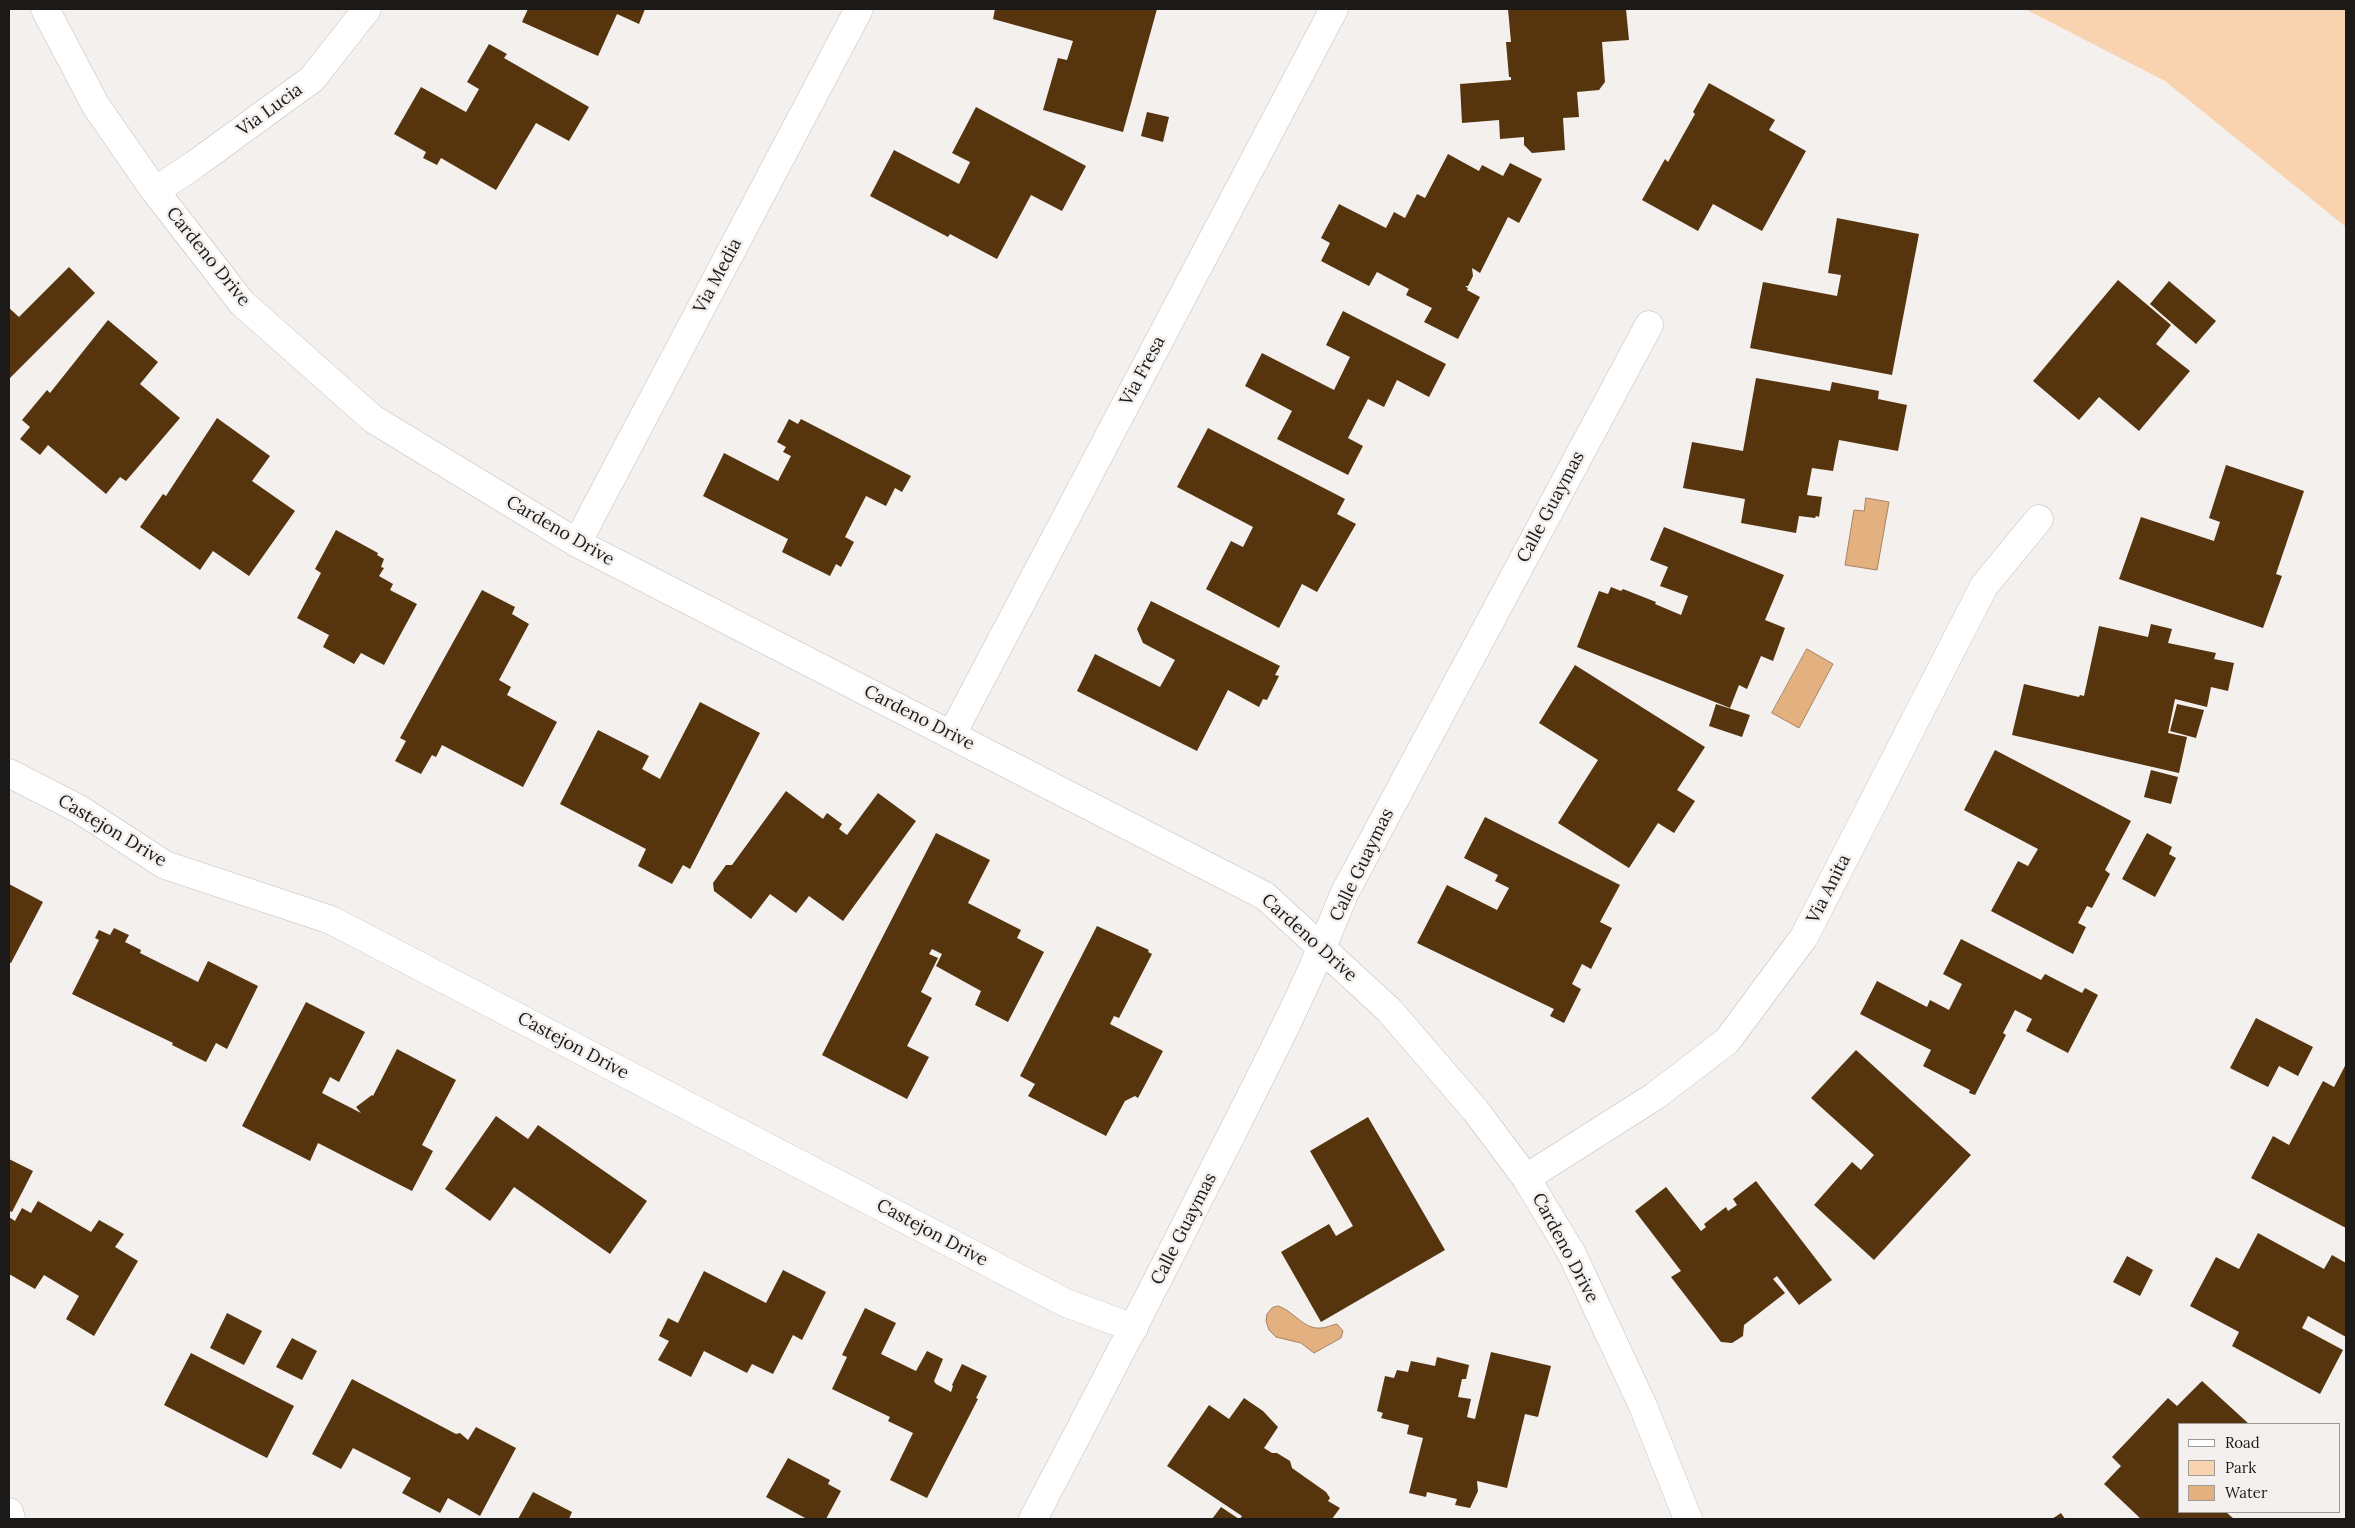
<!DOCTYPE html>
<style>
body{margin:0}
#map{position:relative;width:2355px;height:1528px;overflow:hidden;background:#f3f0ee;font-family:Lora,serif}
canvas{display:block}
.frame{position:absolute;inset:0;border:10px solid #1b1a19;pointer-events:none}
.legend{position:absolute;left:2178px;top:1423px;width:162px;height:90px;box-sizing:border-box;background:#f3f0ee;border:1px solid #9d9a99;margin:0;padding:6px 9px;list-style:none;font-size:15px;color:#1b1a19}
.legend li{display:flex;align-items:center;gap:10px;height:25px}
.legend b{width:25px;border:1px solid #9d9a99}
</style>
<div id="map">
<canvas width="2355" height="1528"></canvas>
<div class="frame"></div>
<ul class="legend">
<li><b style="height:6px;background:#fff"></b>Road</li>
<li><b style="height:14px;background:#f9d3b0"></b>Park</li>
<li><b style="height:14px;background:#e3b07f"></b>Water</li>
</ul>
</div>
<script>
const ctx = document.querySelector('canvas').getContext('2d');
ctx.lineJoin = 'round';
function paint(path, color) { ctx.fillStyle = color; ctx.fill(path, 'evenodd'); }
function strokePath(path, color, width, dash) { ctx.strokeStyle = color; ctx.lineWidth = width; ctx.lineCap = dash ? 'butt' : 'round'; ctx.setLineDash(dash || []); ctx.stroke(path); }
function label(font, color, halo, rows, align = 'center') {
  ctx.font = font + ' Lora,serif'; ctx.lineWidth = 5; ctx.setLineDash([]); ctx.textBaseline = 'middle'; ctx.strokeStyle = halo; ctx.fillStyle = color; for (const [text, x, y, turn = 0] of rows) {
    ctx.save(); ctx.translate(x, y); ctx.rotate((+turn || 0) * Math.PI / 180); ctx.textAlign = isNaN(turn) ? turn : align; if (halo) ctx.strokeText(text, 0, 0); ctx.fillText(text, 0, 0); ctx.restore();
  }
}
paint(new Path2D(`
 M2025,9H2346V227L2165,81Z`), '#f9d3b0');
const water = new Path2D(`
 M1866,498L1889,502L1877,570L1845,565L1854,510L1864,511Z
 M1807,649L1833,664L1799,728L1772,713Z
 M1278,1306C1294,1311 1304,1330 1321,1328C1326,1328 1331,1325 1337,1324L1343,1331L1341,1338L1314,1353L1301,1343L1276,1337L1269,1330L1266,1321L1267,1314L1272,1308Z`);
paint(water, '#e3b07f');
strokePath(water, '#a78360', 1);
paint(new Path2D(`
 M528,9H645L639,24L617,14L598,56L522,22Z
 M995,9H1157L1123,132L1043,110L1058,58L1067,60L1073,41L993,19Z
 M1508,9H1626L1629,40L1602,42L1605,82L1599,90L1577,92L1579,117L1563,118L1565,150L1532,153L1524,145V137L1500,139L1499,120L1462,123L1460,84L1511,80V77H1509L1506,42H1511Z
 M489,44L507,54L504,58L589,107L569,141L536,123L496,190L441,158L437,165L423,158L426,152L394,134L421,87L466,112L479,89L467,82Z
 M1709,83L1775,120L1769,130L1806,151L1762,231L1713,204L1698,231L1642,200L1665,159L1668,162L1695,114L1693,112Z
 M976,107L1086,166L1062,211L1031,195L997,259L950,234L948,237L870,196L894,150L959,184L970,162L952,153Z
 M1147,112L1169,117L1163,142L1141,136Z
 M1448,154L1479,171L1482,165L1503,176L1510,163L1542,179L1519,223L1508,217L1480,273L1472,268L1473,276L1468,286H1465L1468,288L1467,290L1480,297L1458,339L1424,322L1432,308L1406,295L1409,289L1377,272L1369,286L1321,261L1330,243L1321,238L1339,204L1386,228L1394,212L1405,218L1417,194L1425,198Z
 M1837,218L1919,234L1892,375L1750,348L1763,282L1837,296L1841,275L1828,273Z
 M69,267L95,293L9,379V308L19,317Z
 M2118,280L2171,325L2156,344L2190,371L2139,431L2099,397L2079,420L2033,381Z
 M2169,281L2216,321L2196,344L2150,304Z
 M1343,311L1446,364L1429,397L1397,380L1384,407L1368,399L1348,438L1363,446L1348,475L1277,439L1292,411L1245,386L1262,353L1334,390L1350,357L1326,345Z
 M108,320L158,362L140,384L180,418L126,481L120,477L106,494L48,445L40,455L20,439L30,427L22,420L47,390L50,393Z
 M1756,378L1830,391L1832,382L1879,391L1878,399L1907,405L1898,451L1839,440L1833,471L1812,468L1807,495L1822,497L1819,517L1816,516L1815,518L1799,516L1796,533L1741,523L1745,499L1683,488L1692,442L1743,451Z
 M217,418L270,456L252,481L295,511L249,576L213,551L200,570L140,527L163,494L166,496Z
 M789,419L798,424L801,419L911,476L902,492L895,488L886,506L866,496L845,537L854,542L841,567L836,564L830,576L782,552L788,539L703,496L724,453L778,481L791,456L783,452L786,447L777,442Z
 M1208,428L1345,499L1337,514L1356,524L1317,592L1302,584L1279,628L1206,589L1231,541L1243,547L1253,527L1177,487Z
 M2226,465L2304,491L2276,574L2282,576L2263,628L2119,579L2141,517L2214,541L2220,522L2209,518Z
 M1664,527L1784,575L1765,620L1785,628L1773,661L1761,656L1747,689L1739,685L1730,708L1577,647L1599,591L1608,594L1611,587L1621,591L1623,589L1656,602L1655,604L1681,615L1688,596L1660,586L1668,567L1650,560Z
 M336,530L378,553L377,555L384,559L381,567L384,568L379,576L393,584L390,590L417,604L384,665L361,653L354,664L323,647L329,635L297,618L321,573L315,569Z
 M482,590L515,607L512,614L529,624L499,680L511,687L507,695L557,722L523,787L442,745L436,757L432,755L421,774L395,761L406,741L400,738Z
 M1151,601L1280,666L1275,675L1279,676L1267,700L1263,699L1259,707L1228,690L1197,751L1077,691L1095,654L1160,687L1175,660L1143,643L1137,629Z
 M2151,624L2172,629L2168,643L2216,653L2214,659L2234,663L2228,691L2211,687L2207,707L2175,699L2168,733L2187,737L2179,773L2012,735L2024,684L2079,697L2080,695L2084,696L2099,626L2148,637Z
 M1575,665L1705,747L1677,790L1695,801L1674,833L1658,823L1629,868L1558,823L1598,760L1539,723Z
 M700,702L760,733L690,869L683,865L672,884L638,866L646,849L560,804L598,730L649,756L642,769L660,779Z
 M1716,704L1750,715L1742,737L1709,726Z
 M2177,704L2204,710L2196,738L2170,731Z
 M1995,750L2131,821L2105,870L2110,874L2092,908L2087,906L2078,923L2086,927L2073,954L1991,911L2018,861L2028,866L2038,849L1964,810Z
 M2151,770L2178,777L2171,804L2144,797Z
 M786,791L823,819L827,813L842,824L839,829L847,835L878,793L916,821L843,921L809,896L796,913L770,894L751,919L714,891L713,883L726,865H732Z
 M1485,817L1620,885L1600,922L1612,928L1591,969L1582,964L1572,984L1581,989L1564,1023L1550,1016L1554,1009L1417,943L1447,885L1497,910L1509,888L1495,881L1498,875L1464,858Z
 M936,833L990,860L968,903L1021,930L1017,938L1044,952L1008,1022L975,1005L981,991L936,966L942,954L932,949L929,954L938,958L921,992L932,998L907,1046L929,1057L907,1099L822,1055Z
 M2147,833L2172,847L2169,854L2176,858L2155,897L2122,879Z
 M9,884L43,902L11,963L9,962Z
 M1097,926L1149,950L1148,952L1152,954L1119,1018L1114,1016L1110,1024L1163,1051L1138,1098L1135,1096L1125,1101L1106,1136L1028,1096L1035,1084L1020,1076Z
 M114,928L129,935L125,942L141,950L140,953L198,982L208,961L258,986L227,1049L216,1043L206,1062L172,1045L173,1043L72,994L99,940L95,938L99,930L110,935Z
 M1961,939L2041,980L2045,974L2082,993L2085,988L2098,995L2068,1053L2026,1031L2032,1019L2015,1010L2003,1033L2006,1035L1975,1095L1969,1093L1970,1090L1923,1066L1931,1050L1860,1014L1877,981L1927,1007L1930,1000L1949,1010L1962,984L1943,974Z
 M306,1002L365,1032L339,1082L330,1077L322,1093L361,1113L356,1107L372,1095L373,1096L397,1049L456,1080L422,1145L433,1151L412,1191L318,1143L310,1161L242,1126Z
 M2256,1018L2313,1047L2298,1076L2279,1066L2268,1087L2230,1068Z
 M1856,1050L1971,1155L1874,1260L1814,1205L1852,1162L1861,1170L1874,1155L1811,1098Z
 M2346,1064V1228L2251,1178L2273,1136L2289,1145L2323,1081L2334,1087Z
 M496,1116L528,1139L538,1125L647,1201L610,1254L514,1187L490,1221L445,1189Z
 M1368,1117L1445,1250L1321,1322L1281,1252L1329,1224L1336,1236L1353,1226L1310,1151Z
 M9,1159L33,1171L12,1212L9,1211Z
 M1756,1181L1832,1280L1799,1305L1777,1276L1773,1279L1785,1293L1744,1325L1743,1336L1732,1343L1721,1342L1671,1277L1681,1271L1635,1211L1666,1187L1701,1231L1706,1227L1704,1224L1726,1207L1728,1211L1737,1205L1733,1199Z
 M38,1201L91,1232L99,1220L124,1234L115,1247L138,1261L94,1336L66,1319L79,1296L44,1275L35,1289L9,1274V1217L15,1221L22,1208L31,1213Z
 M2258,1233L2324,1269L2332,1255L2346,1263V1337L2308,1316L2302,1328L2343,1350L2320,1394L2232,1346L2239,1332L2190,1306L2216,1257L2239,1269Z
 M2127,1256L2153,1270L2140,1296L2113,1282Z
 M783,1270L826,1292L802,1340L793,1335L773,1374L752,1364L747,1373L704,1351L691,1377L658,1360L669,1341L659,1336L668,1318L678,1323L704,1271L766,1303Z
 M865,1308L896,1323L881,1354L916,1371L927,1351L943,1359L934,1381L936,1384L951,1392L953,1386L952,1385L962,1364L987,1376L976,1398L978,1399L927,1498L890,1480L913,1433L888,1421L890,1417L832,1389L847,1357L842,1355Z
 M227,1313L262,1331L244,1365L210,1348Z
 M292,1338L317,1351L302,1380L276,1367Z
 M1491,1352L1551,1366L1538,1417L1525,1414L1507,1488L1477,1481L1478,1491L1470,1508L1455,1505L1457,1499L1427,1492L1426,1497L1409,1493L1423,1438L1407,1434L1409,1425L1381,1418L1383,1413L1377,1411L1385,1376L1394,1378L1397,1370L1408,1372L1411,1361L1435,1366L1437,1357L1469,1365L1466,1379H1462L1458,1397L1471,1399L1467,1417L1475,1419Z
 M191,1353L294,1406L267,1458L164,1405Z
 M352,1379L456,1434L460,1433L468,1440L476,1427L516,1448L480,1516L448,1498L440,1513L402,1493L411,1478L353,1448L341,1469L312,1454Z
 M2202,1381L2249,1424H2179V1512H2226L2234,1519H2141L2104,1484L2121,1466L2112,1457L2168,1398L2177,1406Z
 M1244,1398L1263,1411L1278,1427L1264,1448L1272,1453H1277L1290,1461L1292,1468L1326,1492L1330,1498L1328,1501L1340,1508L1332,1519H1240L1242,1516L1167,1466L1209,1405L1229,1419Z
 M788,1458L830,1480L828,1484L841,1491L826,1519H807L766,1497Z
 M533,1492L572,1512L569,1519H518Z
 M1221,1507L1239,1519H1212Z
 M2061,1513L2065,1519H2052Z`), '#56340e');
const minor = new Path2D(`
 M45,9L96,106L155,191L242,303L373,419L577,543L1265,896L1389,1010L1476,1111L1526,1178L1572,1254L1643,1406L1688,1519
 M155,191L194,165L312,79L367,9
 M577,543L859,9
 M952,734L1334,9
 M9,773L79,809L165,865L331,920L1066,1303L1134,1328
 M1526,1178L1655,1096L1727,1041L1804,937L1984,586L2039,519
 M9,1512L11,1519
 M1033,1519C1097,1398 1160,1276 1222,1153C1265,1068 1309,983 1344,894L1649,325`);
strokePath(minor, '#c2bfbd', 29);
strokePath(minor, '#fff', 28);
label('18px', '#1b1a19', '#f3f0ee', [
 ["Via Lucia",270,110,-36],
 ["Cardeno Drive",208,257,51],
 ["Via Media",718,276,-62],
 ["Via Fresa",1143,371,-62],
 ["Calle Guaymas",1551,507,-62],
 ["Cardeno Drive",560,531,30],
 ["Cardeno Drive",919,718,27],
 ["Castejon Drive",112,831,31],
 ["Calle Guaymas",1362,865,-64],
 ["Via Anita",1829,889,-63],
 ["Cardeno Drive",1309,938,42],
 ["Castejon Drive",573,1046,28],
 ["Calle Guaymas",1184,1229,-63],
 ["Castejon Drive",932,1233,28],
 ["Cardeno Drive",1565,1248,62]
]);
</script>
